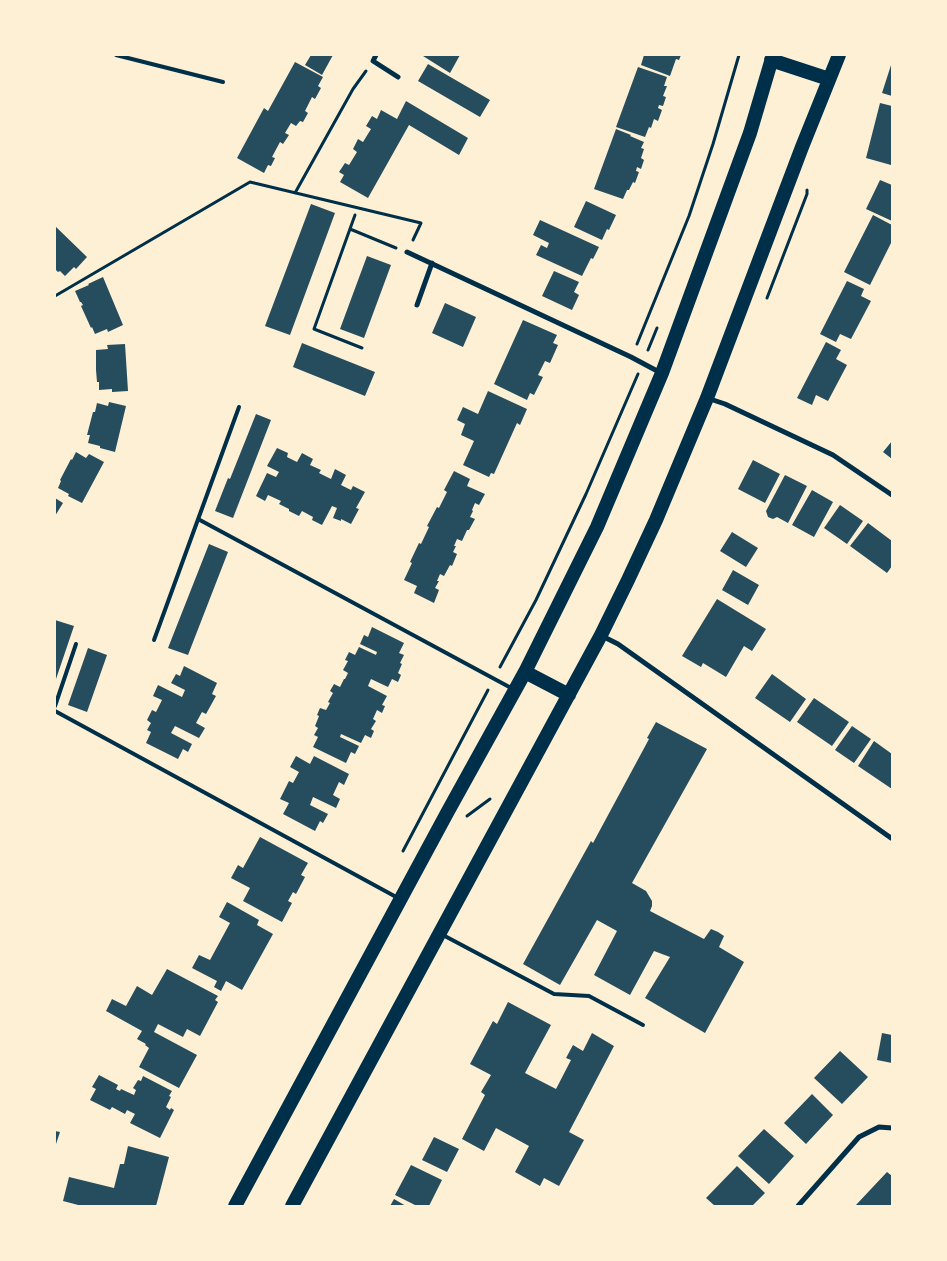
<!DOCTYPE html>
<style>
body{margin:0}
#map{position:relative;width:947px;height:1261px;overflow:hidden;background:#fdf0d5;font-family:"Source Sans 3",sans-serif}
canvas{display:block}
.frame{position:absolute;inset:0;border:56px solid #fdf0d5;pointer-events:none}
</style>
<div id="map">
<canvas width="947" height="1261"></canvas>
<div class="frame"></div>
</div>
<script>
const ctx = document.querySelector('canvas').getContext('2d');
ctx.lineJoin = 'round';
function paint(path, color) { ctx.fillStyle = color; ctx.fill(path, 'evenodd'); }
function strokePath(path, color, width, dash) { ctx.strokeStyle = color; ctx.lineWidth = width; ctx.lineCap = dash ? 'butt' : 'round'; ctx.setLineDash(dash || []); ctx.stroke(path); }
paint(new Path2D(`
 M311,55H333L322,75L305,65Z
 M424,55H460L450,73L423,56Z
 M644,55H681L679,60L676,59L670,76L641,65Z
 M295,62L323,77L318,86L321,88L315,99L312,97L305,111L308,113L303,122L300,121L296,126L291,123L285,133L289,135L283,144L280,142L272,157L275,158L271,166L268,165L264,173L237,158L264,108L268,111Z
 M892,62V96L882,93Z
 M428,64L490,100L480,117L418,81Z
 M638,67L667,77L664,86H667L663,96L666,97L663,106L659,105L658,108L662,110L658,121L654,119L651,128L649,127L645,137L616,127Z
 M406,101L468,138L459,155L409,125L368,198L340,182L344,175L339,172L345,163L349,165L357,152L353,149L358,139L363,142L371,129L366,126L372,116L377,119L381,110L397,119Z
 M880,103L892,106L891,165L866,158Z
 M616,129L631,135L630,136L644,142L641,148L644,149L641,158L644,160L641,169L637,167L636,171L639,172L635,183L633,182L629,190H627L623,199L594,189Z
 M880,180L892,185V221L866,209Z
 M586,201L616,215L609,230L607,229L602,240L574,227Z
 M311,204L335,213L290,335L265,326Z
 M873,215L892,225V241L870,285L844,272Z
 M540,220L599,247L593,259L591,258L582,276L536,255L541,245L547,248L549,243L533,235Z
 M55,226L87,257L76,269L74,267L65,276L60,271L58,272L55,269Z
 M367,256L391,265L364,338L340,329Z
 M554,271L579,282L574,292L579,295L572,310L542,296Z
 M103,277L123,325L108,332L107,329L95,334L92,327L91,328L81,306L83,305L81,302H80L75,291L89,285L88,284Z
 M847,281L864,289L861,296L871,301L851,339L840,334L836,342L820,334Z
 M445,303L476,317L463,347L432,333Z
 M523,320L557,335L553,343L558,345L550,363L545,361L538,375L543,377L534,395L530,393L527,400L494,384Z
 M826,342L841,350L836,359L847,365L828,401L816,395L812,405L797,398Z
 M302,343L375,372L365,396L293,367Z
 M125,344L128,391L112,392V389L99,390V382H97L96,370V350L108,349L107,345Z
 M488,391L527,409L520,425L517,423L494,474L491,473L489,477L463,465L474,441L461,435L465,424L457,420L463,407L478,414Z
 M109,402L126,406L115,452L100,448V446L88,443L90,435H87L93,412H95L97,403L108,406Z
 M256,414L271,420L233,518L215,511L228,478L230,479Z
 M892,441V459L883,452Z
 M277,448L288,453L287,457L297,462L302,453L313,459L310,465L321,470L319,473L331,479L335,469L346,475L341,485L351,490L353,486L365,492L356,508L359,509L351,524L341,519V521L333,518L337,508L332,506L322,525L312,520L313,517L302,511L299,516L289,511V509L279,504L281,501L268,495L265,501L256,496L267,473L276,477L279,472L267,466Z
 M76,452L86,458L89,454L104,462L82,503L68,496L69,494L58,488L61,481L60,480L71,459L72,460Z
 M753,460L780,474L765,503L738,489Z
 M454,471L470,479L467,486L485,494L479,505L475,503L472,510L473,511L470,517L475,519L469,530H467L462,541L457,539L454,546H456L453,552L457,554L452,566L450,565L444,576L440,574L437,581H439L435,588L439,590L434,603L414,593L417,586L404,580L412,563L410,562L419,543L421,544L429,527L427,526L437,507L439,508L447,492L444,490Z
 M785,475L807,486L788,523L777,517L773,519L768,517L766,511Z
 M812,490L833,502L814,537L792,525Z
 M55,498L63,503L55,516Z
 M840,505L863,521L847,544L824,528Z
 M868,523L892,541V566L887,573L850,546Z
 M732,532L758,548L746,567L720,551Z
 M209,544L228,552L188,655L168,648Z
 M733,570L759,585L748,605L722,590Z
 M717,599L766,629L752,651L744,646L726,677L703,663L701,667L682,656Z
 M55,620L74,626L55,682Z
 M372,627L404,643L399,653L404,655L400,663L402,664L398,673L401,675L398,682L392,679L388,687L371,679L368,686L387,696L382,705L385,706L382,713L377,710L373,719L376,721L371,729L374,731L371,738L365,735L361,743L341,734L340,737L359,746L355,754L351,752L346,763L313,747L318,737L314,735L318,728L315,726L319,716L317,715L320,708L326,710L330,703L328,702L333,693L330,691L334,684L340,687L344,679H345L348,673L343,670L348,661L345,660L349,652L355,655L359,647L376,655L377,652L360,644L364,635L368,637Z
 M88,648L107,655L87,712L68,705Z
 M184,666L217,683L212,694L216,696L206,714L202,712L196,723L205,728L199,738L175,726L171,733L192,744L188,752L183,749L178,759L146,743L151,732L147,730L151,723L147,720L152,710L156,712L162,700L153,696L158,685L182,697L185,690L171,683L176,674L180,676Z
 M772,674L806,699L790,722L755,698Z
 M814,698L849,722L832,746L797,722Z
 M656,722L707,749L632,883L646,891L652,901V906L650,911L704,939L711,929L718,932L724,936L719,947L744,962L705,1033L645,998L670,957L654,951L630,995L594,975L617,931L597,920L560,985L523,964L591,841L593,843L649,739L647,738Z
 M852,726L871,739L854,763L835,750Z
 M874,741L892,754V789L858,766Z
 M296,756L310,764L314,756L349,774L344,785L339,782L333,795L340,799L336,808L313,797L310,805L328,814L323,823L320,821L315,831L283,814L289,803L280,799L289,781L293,783L299,772L290,767Z
 M260,837L308,863L301,875L305,877L296,894L293,892L288,901L292,903L282,922L243,901L250,888L231,878L238,865L243,868Z
 M227,902L259,920L257,925L273,934L242,990L226,981L221,991L214,987L217,981L192,968L199,955L210,960L230,923L219,917Z
 M167,969L218,996L215,1000L218,1002L200,1036L187,1029L183,1037L158,1024L154,1032L197,1055L179,1088L139,1067L149,1048L145,1045L146,1044L137,1039L142,1031L106,1011L112,999L126,1006L137,986L152,995Z
 M508,1002L551,1025L525,1073L556,1089L571,1060L566,1058L573,1045L583,1051L592,1033L614,1046L569,1132L584,1140L559,1186L544,1178L540,1186L515,1172L529,1146L496,1128L484,1151L462,1139L485,1095L481,1092L491,1075L470,1064L493,1021L497,1024Z
 M882,1033L892,1035V1063L877,1060Z
 M840,1051L868,1077L842,1104L814,1078Z
 M99,1075L118,1085L116,1089L120,1091L121,1089L134,1095L136,1090L133,1088L138,1080L141,1081L143,1076L172,1091L169,1096L171,1097L166,1107L170,1110L171,1108L174,1110L160,1138L130,1123L135,1114L127,1110L125,1114L112,1107L110,1110L90,1100L96,1089L92,1087Z
 M812,1094L833,1115L806,1144L784,1123Z
 M764,1129L794,1156L769,1184L738,1156Z
 M55,1131L60,1132L55,1147Z
 M434,1137L459,1149L447,1172L422,1160Z
 M128,1146L169,1157L156,1206H114L110,1205L109,1206H82L63,1201L69,1177L114,1188L120,1164H124Z
 M411,1165L442,1180L429,1206H417L395,1195Z
 M737,1166L765,1193L752,1206H715L706,1198Z
 M887,1172L892,1176V1204L890,1206H855Z
 M394,1199L406,1206H390Z`), '#264d5e');
strokePath(new Path2D(`
 M295,193L353,89L366,71
 M355,215L314,329L362,348
 M350,229L396,248
 M55,296L250,182L421,223L413,240
 M767,298L807,194V190
 M637,344L689,216L713,144L739,55
 M648,350L657,328
 M500,667L536,600L586,494L638,374
 M467,816L490,799
 M403,851L488,690`), '#003049', 3);
strokePath(new Path2D(`
 M116,55L223,82
 M198,519L513,689
 M154,640L239,407
 M55,706L76,644
 M55,711L398,898
 M441,934L554,994L589,996L643,1025`), '#003049', 4);
strokePath(new Path2D(`
 M376,55L373,61L398,77
 M407,252L631,357L661,373
 M417,305L432,263
 M707,398L725,404L833,455L892,495
 M602,636L618,644L891,838L892,837
 M798,1206L859,1137L879,1127L892,1128`), '#003049', 5);
strokePath(new Path2D(`
 M771,60L829,79
 M525,672L569,695
 M235,1206L447,813L525,672L597,527L662,373L750,133L773,55
 M292,1206L601,635L628,580L656,520L707,398L802,147L839,55`), '#003049', 14);
</script>
